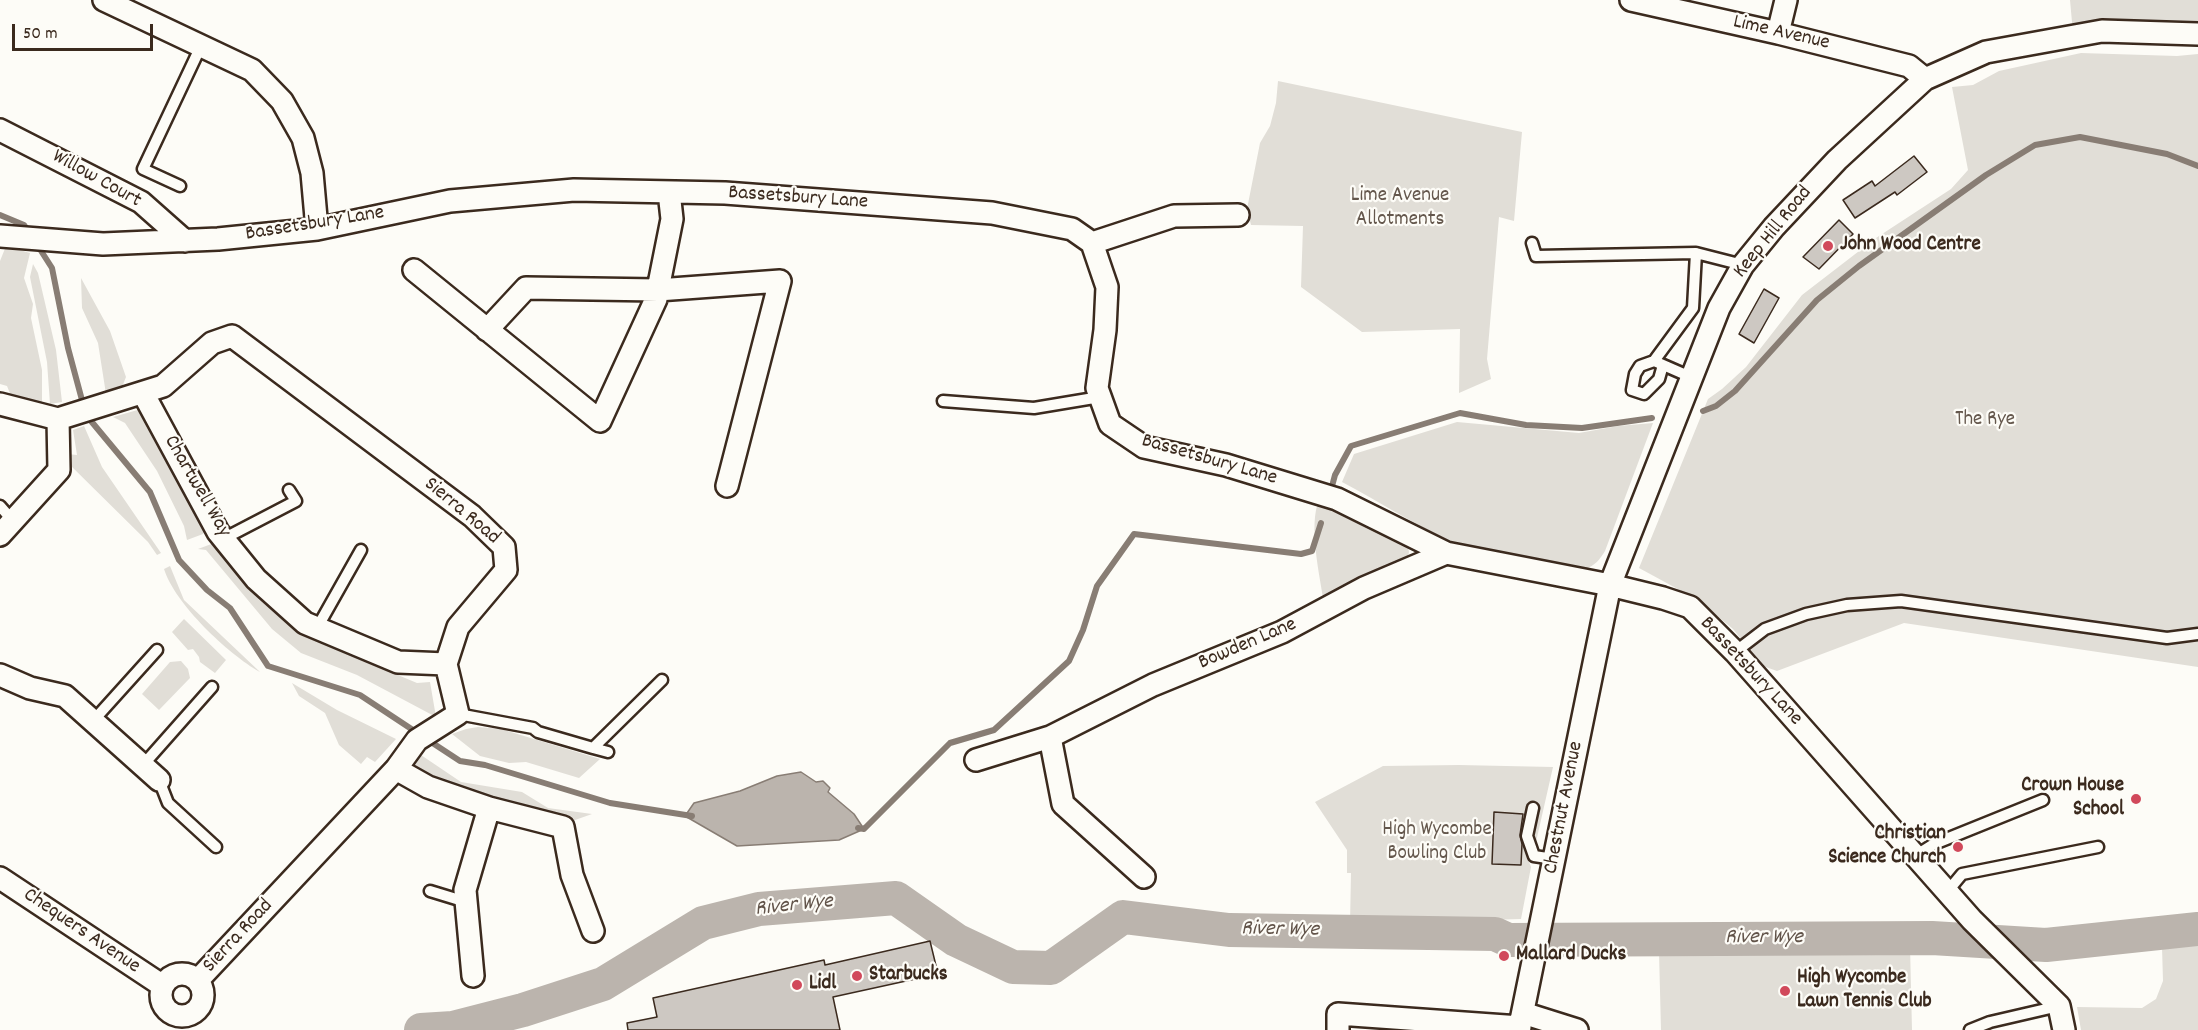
<!DOCTYPE html>
<style>
body{margin:0}
#map{position:relative;width:2198px;height:1030px;overflow:hidden;background:#fdfcf7;font-family:Dekko,sans-serif}
canvas{display:block}
.scale{position:absolute;left:12px;top:24px;width:141px;height:27px;box-sizing:border-box;border:3px solid #3b2a1e;border-top:0;padding-left:8px;font-size:18px;line-height:21px;white-space:nowrap;color:#3b2a1e;-webkit-text-stroke:4px #fdfcf7;paint-order:stroke}
</style>
<div id="map">
<canvas width="2198" height="1030"></canvas>
<div class="scale">50 m</div>
</div>
<script>
const ctx = document.querySelector('canvas').getContext('2d');
ctx.lineJoin = 'round';
function paint(path, color) { ctx.fillStyle = color; ctx.fill(path, 'evenodd'); }
function strokePath(path, color, width, dash) { ctx.strokeStyle = color; ctx.lineWidth = width; ctx.lineCap = dash ? 'butt' : 'round'; ctx.setLineDash(dash || []); ctx.stroke(path); }
function label(font, color, halo, rows, align = 'center') {
  ctx.font = font + ' Dekko,sans-serif'; ctx.lineWidth = 4.5; ctx.setLineDash([]); ctx.textBaseline = 'middle'; ctx.strokeStyle = halo; ctx.fillStyle = color; for (const [text, x, y, turn = 0] of rows) {
    ctx.save(); ctx.translate(x, y); ctx.rotate((+turn || 0) * Math.PI / 180); ctx.textAlign = isNaN(turn) ? turn : align; if (halo) ctx.strokeText(text, 0, 0); ctx.fillText(text, 0, 0); ctx.restore();
  }
}
paint(new Path2D(`
 M2070,0H2198V27L2073,33Z
 M2081,53L2177,56L2198,54V667L1904,623L1777,671L1763,666L1733,629L1698,600L1639,568L1708,399L1722,389L1746,367L1802,295L1876,238L1951,189L1968,170L1952,87L1973,85L1999,71Z
 M1278,81L1522,132L1514,221L1499,217L1487,359L1491,379L1459,393L1460,329L1362,332L1301,287L1303,226L1251,225L1247,209L1260,143L1270,126L1276,103Z
 M6,246L30,253L24,278L33,304L31,318L42,370V405L11,396L7,386L0,384V261Z
 M33,264L38,273L56,350L62,402L50,404L47,362L30,277Z
 M81,278L110,331L126,377L122,387L115,392L106,394L98,343L82,308Z
 M141,409L208,527L203,534L187,540L184,526L157,471L125,423L113,417Z
 M1457,422L1579,433L1618,426L1653,423L1605,551C1600,559 1595,566 1585,569C1569,573 1468,550 1451,541C1413,524 1378,501 1342,482L1354,454Z
 M84,426L102,467L161,553L157,555L148,542L67,462V454L77,455L73,430Z
 M1319,500L1407,542L1409,552L1407,562L1324,604C1320,576 1308,526 1319,500Z
 M214,543L297,626L331,647L417,683L430,682L436,717L357,675L301,653L272,629L206,550L198,549Z
 M170,566L184,600L260,672C228,654 175,604 164,569Z
 M184,619L226,660L215,673L200,662L199,657L193,649L188,650L172,632Z
 M181,661L188,669L190,678L159,710L142,694L170,662Z
 M292,683L337,710L396,739L375,762L367,757L361,764L339,745L325,713L299,696Z
 M478,727L501,729L600,759L579,778L526,762L509,763L480,756L452,734L466,729Z
 M418,753L461,782L522,792L548,808L592,814L561,825L473,800L412,767L410,761Z
 M1459,765L1553,767L1536,842L1526,853L1531,867L1521,919L1350,924L1351,873H1347V850L1315,802L1383,766Z
 M2198,943V1030H2081L2077,1007L2142,1008L2156,999L2163,981L2162,947Z
 M1910,946L1912,1030H1661L1659,952Z`), '#e1ded7');
const water = new Path2D(`
 M801,772L816,782L823,781L830,788L828,792L854,814L864,829L839,840L737,846L685,816L694,803L740,791L777,776Z`);
paint(water, '#bbb4ad');
strokePath(water, '#887d74', 1.5);
strokePath(new Path2D(`
 M0,215L24,225L30,234
 M36,243L52,268L68,348L86,415L150,492L179,560L207,590L230,608L268,666L360,695L419,734
 M1703,411L1716,406L1735,391L1817,300L1859,266L1986,175L2035,145L2080,137L2167,154L2198,166
 M1331,490L1335,475L1351,446L1460,413L1526,425L1582,428L1652,418
 M428,740L460,761L485,765L610,803L692,816
 M858,828L864,829L950,743L994,730L1069,661L1083,630L1097,586L1134,534L1301,554L1312,551L1321,523`), '#887d74', 6);
strokePath(new Path2D(`
 M421,1030L453,1028L523,1010L603,984L703,923L759,909L896,898L956,940L1013,967L1051,968L1123,917L1229,930L1495,934L1508,940L1932,938L2046,945L2198,929`), '#bbb4ad', 34);
const building = new Path2D(`
 M1914,156L1927,172L1897,195L1895,192L1855,218L1843,200L1872,181L1875,186Z
 M1839,220L1853,234L1819,269L1803,257Z
 M1764,289L1779,298L1754,343L1739,334Z
 M1494,812L1523,814L1520,835L1522,844L1521,865L1492,864Z
 M930,941L938,974L833,997L840,1030H628L627,1023L657,1017L653,998L824,960L825,965Z`);
paint(building, '#cdc8c2');
strokePath(building, '#3b2a1e', 1.5);
const lane = new Path2D(`
 M180,186L143,169L201,46
 M1532,243L1536,256L1696,253L1693,308L1654,361L1693,378
 M1696,253L1743,265
 M1654,361L1640,366L1635,374L1632,390L1644,394L1659,379L1663,365
 M943,401L1034,408L1100,397
 M0,506L13,521
 M223,539L296,501L289,490
 M317,628L361,550
 M1735,652L1765,629L1806,614L1847,605L1901,601L2167,638L2198,634
 M458,714L533,728L538,732L593,748L662,680
 M93,721L157,650
 M593,748L608,752
 M143,765L212,687
 M159,780L168,803L216,847
 M1533,808L1527,836L1534,856L1554,859
 M1915,856L1934,844L2043,800
 M430,891L466,902
 M1947,892L1962,874L2098,847
 M1970,1030L1990,1022L2059,1006`);
const street = new Path2D(`
 M104,0L252,70L282,101L303,138L312,173L317,229
 M1631,0L1778,33L1909,66L1925,79
 M1778,33L1786,0
 M0,130L141,202L185,241
 M0,236L103,244L218,239L317,229L450,201L574,190L725,193L992,213L1072,229L1092,243L1107,287L1105,330L1097,388L1110,424L1144,447L1226,465L1337,499L1446,553L1610,585L1663,598L1690,607L1735,652L1972,920L2059,1006L2064,1030
 M1092,243L1174,216L1238,215
 M414,270L600,421L656,299L672,219L669,192
 M487,330L526,288L658,290L780,281L727,486
 M143,393L218,532L256,579L305,623L398,662L446,664
 M0,404L58,419L163,386L212,343L232,336L472,516L504,547L506,570L458,627L446,664L458,714L417,740L396,769L198,980
 M0,535L59,470L58,419
 M0,675L30,688L65,696L159,780
 M1050,737L1063,804L1144,877
 M976,760L1050,737L1153,685L1282,632L1364,588L1446,553
 M396,769L428,787L489,808L465,890L473,976
 M489,808L563,827L572,875L593,931
 M0,878L163,986
 M161 995a21 21 0 1 1 42 0a21 21 0 1 1-42 0Z
 M1523,1013L1577,1030
 M1338,1030V1014L1520,1027
 M1519,1030L1610,585L1719,308L1743,265L1774,227L1837,160L1925,79L1986,52L2102,31L2198,34`);
strokePath(lane, '#3b2a1e', 15);
strokePath(street, '#3b2a1e', 26);
strokePath(lane, '#fdfcf7', 10);
strokePath(street, '#fdfcf7', 21);
for (const [x, y, r, color] of [
 [1828,246,6,"#d1495b"],
 [2136,799,6,"#d1495b"],
 [1958,847,6,"#d1495b"],
 [1504,956,6,"#d1495b"],
 [857,976,6,"#d1495b"],
 [797,985,6,"#d1495b"],
 [1785,991,6,"#d1495b"]
]) { const dot = new Path2D(); dot.arc(x, y, r, 0, 2 * Math.PI); ctx.fillStyle = color; ctx.fill(dot); strokePath(dot, '#fdfcf7', 2); }
label('21px', '#3b2a1e', '#fdfcf7', [
 ["Lime Avenue",1781,34,13],
 ["Willow Court",96,180,29],
 ["Bassetsbury Lane",798,199,4],
 ["Bassetsbury Lane",315,225,-9],
 ["Keep Hill Road",1774,233,-51],
 ["Bassetsbury Lane",1209,461,16],
 ["Chartwell Way",196,487,60],
 ["Sierra Road",461,512,40],
 ["Bowden Lane",1248,645,-23],
 ["Bassetsbury Lane",1750,672,47],
 ["Chestnut Avenue",1565,808,-79],
 ["Chequers Avenue",81,932,34],
 ["Sierra Road",239,937,-47]
]);
label('21px', '#64574c', '#fdfcf7', [
 ["Lime Avenue",1400,197],
 ["Allotments",1400,221],
 ["The Rye",1985,421],
 ["High Wycombe",1437,831],
 ["Bowling Club",1437,855]
]);
label('bold 21px', '#3b2a1e', '#fdfcf7', [
 ["John Wood Centre",1840,246],
 ["Crown House",2124,787,"right"],
 ["School",2124,811,"right"],
 ["Christian",1946,835,"right"],
 ["Science Church",1946,859,"right"],
 ["Mallard Ducks",1516,956],
 ["Starbucks",869,976],
 ["High Wycombe",1797,979],
 ["Lawn Tennis Club",1797,1003],
 ["Lidl",809,985]
], 'left');
label('italic 22px', '#615349', '#fdfcf7', [
 ["River Wye",794,907,-6],
 ["River Wye",1280,931,1],
 ["River Wye",1764,939]
]);
</script>
